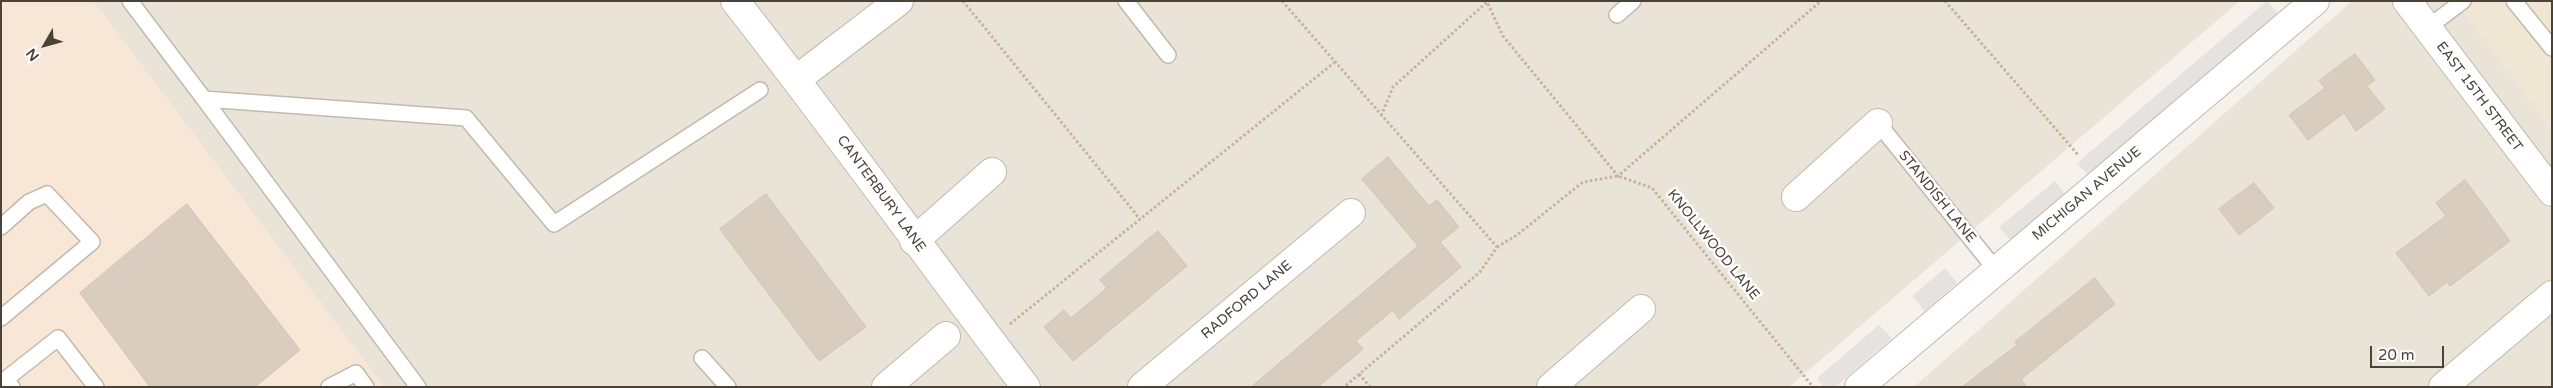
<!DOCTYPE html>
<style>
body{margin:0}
#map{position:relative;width:2553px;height:388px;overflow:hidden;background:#f6f2eb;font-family:"Varela Round",sans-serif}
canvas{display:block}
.frame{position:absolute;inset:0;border:2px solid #4b4238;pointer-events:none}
.north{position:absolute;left:20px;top:20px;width:50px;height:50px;-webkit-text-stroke:4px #fff;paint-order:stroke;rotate:232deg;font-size:14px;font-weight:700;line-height:20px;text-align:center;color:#4b4238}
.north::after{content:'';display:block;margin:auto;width:18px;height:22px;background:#4b4238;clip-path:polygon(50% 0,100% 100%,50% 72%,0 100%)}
.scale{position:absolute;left:2370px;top:346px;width:74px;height:22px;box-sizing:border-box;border:2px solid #4b4238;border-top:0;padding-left:6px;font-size:15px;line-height:18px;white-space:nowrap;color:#4b4238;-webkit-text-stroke:4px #fff;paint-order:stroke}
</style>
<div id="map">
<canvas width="2553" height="388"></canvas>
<div class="frame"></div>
<div class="north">N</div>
<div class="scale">20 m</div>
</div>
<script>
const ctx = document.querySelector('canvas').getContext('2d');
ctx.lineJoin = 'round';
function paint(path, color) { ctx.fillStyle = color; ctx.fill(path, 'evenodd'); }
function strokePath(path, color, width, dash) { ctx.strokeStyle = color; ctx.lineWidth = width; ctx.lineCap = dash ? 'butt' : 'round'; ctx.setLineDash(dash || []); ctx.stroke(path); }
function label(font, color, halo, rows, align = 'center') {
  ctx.font = font + ' "Varela Round",sans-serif'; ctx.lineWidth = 5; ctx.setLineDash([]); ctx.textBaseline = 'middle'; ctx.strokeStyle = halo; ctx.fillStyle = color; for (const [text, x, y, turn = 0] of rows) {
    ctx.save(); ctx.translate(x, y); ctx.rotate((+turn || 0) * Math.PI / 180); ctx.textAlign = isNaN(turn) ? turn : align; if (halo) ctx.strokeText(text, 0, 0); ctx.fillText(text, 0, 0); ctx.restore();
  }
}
paint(new Path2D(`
 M93,1H2240L1789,387H384Z
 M2352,1H2455L2552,129V387H1914Z`), '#eae3d8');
paint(new Path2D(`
 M1,1H93L384,387H1Z`), '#f8e7d6');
paint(new Path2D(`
 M2455,1H2552V129Z`), '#f0e6d4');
paint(new Path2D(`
 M2267,1L2281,16L2090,177L2077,163Z
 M2055,181L2067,196L2012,242L1999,227Z
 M1945,268L1957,283L1925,311L1912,296Z
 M1879,325L1892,338L1835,387H1823L1817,378Z`), '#e5e2df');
const building = new Path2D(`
 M2355,54L2375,80L2367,86L2385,109L2356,131L2344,113L2308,140L2289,115L2325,88L2319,81Z
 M1388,157L1429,206L1437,200L1459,227L1440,242L1461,267L1399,319L1393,310L1356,341L1363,349L1318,387H1251L1418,246L1362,179Z
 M2465,180L2510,241L2450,286L2447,282L2429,296L2396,253L2446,216L2436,203Z
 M2254,183L2274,208L2239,235L2219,209Z
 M766,194L866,327L819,361L720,229Z
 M187,204L300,350L255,387H150L80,293Z
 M1158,231L1187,266L1073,361L1044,327L1064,310L1071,318L1107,288L1100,280Z
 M2095,278L2115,304L2021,379L2027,387H1962L2017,345L2015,342Z`);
paint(building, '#d8cdbf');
strokePath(building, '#d4c4b2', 1);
const lane = new Path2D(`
 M130,1L204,99L466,118L554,224L760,90
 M1126,1L1168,55
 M2514,1L2552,48
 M1617,15L1633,1
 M2427,28L2463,1
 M204,99L418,387
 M1878,123L1996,270
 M1,227L29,202L47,194L92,242L1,318
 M702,358L728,387
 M12,387L6,379L58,338L96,387
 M329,387L356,373L366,387`);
const street = new Path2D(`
 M735,1C835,128 928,259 1026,387
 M2407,1L2552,192
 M797,79L899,1
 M1796,197L1878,123
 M914,241L992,172
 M886,387L946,336
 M1142,387L1351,213
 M1551,387L1641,309
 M1859,387L2315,1
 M2443,387L2552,295`);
strokePath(lane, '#c2b9ac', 18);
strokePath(street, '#c2b9ac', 30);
strokePath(new Path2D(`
 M963,1L1140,219
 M1282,1L1497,247L1480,272L1344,387
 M1945,1L2079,156
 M1381,116L1393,87L1487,2L1503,36L1618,176L1821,1
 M1497,247L1517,235L1583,182L1618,176L1652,188L1813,387
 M1010,324L1335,62
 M1359,374L1370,387`), '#c5b49d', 3, [2.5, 2.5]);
strokePath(lane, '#fff', 15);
strokePath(street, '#fff', 28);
label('14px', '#4b4238', '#fff', [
 ["EAST 15TH STREET",2479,97,53],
 ["CANTERBURY LANE",881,194,54],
 ["MICHIGAN AVENUE",2087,194,-40],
 ["STANDISH LANE",1937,197,51],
 ["KNOLLWOOD LANE",1713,245,51],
 ["RADFORD LANE",1247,300,-40]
]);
</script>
